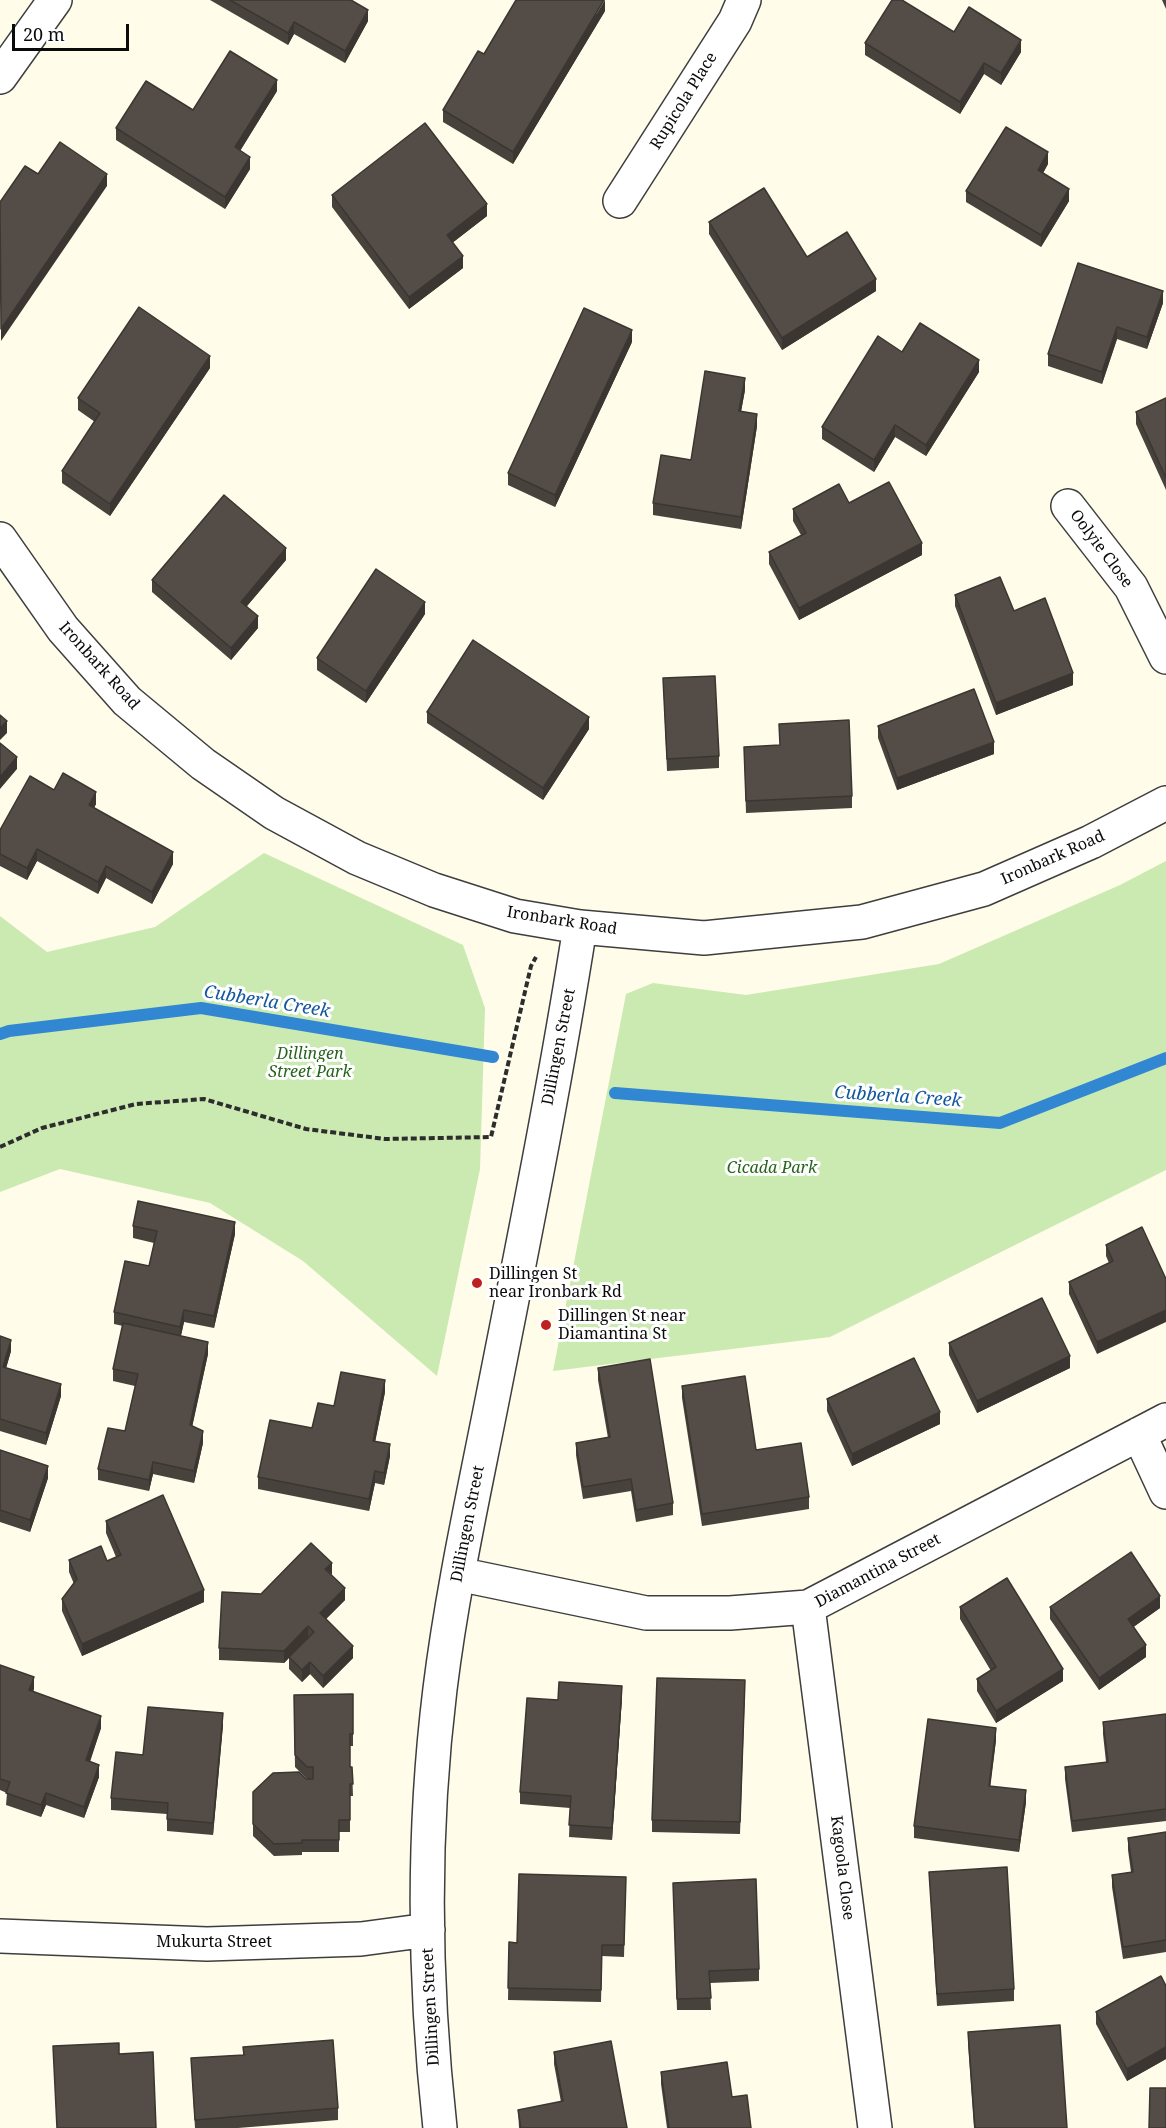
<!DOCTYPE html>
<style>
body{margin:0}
#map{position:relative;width:1166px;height:2128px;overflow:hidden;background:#fffce9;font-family:"Noto Serif",serif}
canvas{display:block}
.scale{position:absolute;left:12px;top:24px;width:117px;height:27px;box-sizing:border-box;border:3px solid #0b0b0b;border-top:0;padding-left:8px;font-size:18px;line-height:21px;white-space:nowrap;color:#0b0b0b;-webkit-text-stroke:4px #fff;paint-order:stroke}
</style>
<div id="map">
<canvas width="1166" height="2128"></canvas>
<div class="scale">20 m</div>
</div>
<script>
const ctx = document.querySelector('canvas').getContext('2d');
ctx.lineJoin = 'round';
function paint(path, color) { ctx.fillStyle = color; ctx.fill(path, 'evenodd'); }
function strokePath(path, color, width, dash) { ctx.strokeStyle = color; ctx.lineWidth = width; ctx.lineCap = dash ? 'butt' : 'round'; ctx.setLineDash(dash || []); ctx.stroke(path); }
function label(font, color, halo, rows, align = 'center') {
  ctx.font = font + ' "Noto Serif",serif'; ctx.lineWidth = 6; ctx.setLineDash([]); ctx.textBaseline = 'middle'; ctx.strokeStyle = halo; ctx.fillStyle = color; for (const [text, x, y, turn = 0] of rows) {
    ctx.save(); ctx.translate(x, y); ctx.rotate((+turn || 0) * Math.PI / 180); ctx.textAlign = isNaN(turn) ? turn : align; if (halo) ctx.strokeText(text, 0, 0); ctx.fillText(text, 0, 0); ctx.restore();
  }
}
paint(new Path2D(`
 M264,853L463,945L485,1008L480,1169L437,1376L303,1261L210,1203L60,1169L0,1192V916L47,952L155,927Z
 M1166,861V1170L830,1337L553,1371L626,994L653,983L746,995L939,964L1120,885Z`), '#cbeab2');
strokePath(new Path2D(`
 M0,1034L9,1031L201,1008L493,1057
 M615,1093L1000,1123L1166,1058`), '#3187d1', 12);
const minor = new Path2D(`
 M0,77L55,0
 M620,201L735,21L744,0
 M1068,506L1131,587L1166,657
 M0,539L63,629L127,701L203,764L274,813L357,858L434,890L515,916L580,927L704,938L862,922L984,889L1091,842L1166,803
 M1139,1434L1166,1492
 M458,1574L646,1613H730L808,1607L1166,1420
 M808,1607L875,2128
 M0,1936L207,1944L361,1939L428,1930
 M440,2128C424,1983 422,1835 440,1689C452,1592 473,1497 492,1401C523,1244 555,1086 580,927`);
strokePath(minor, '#3e3e3e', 36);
strokePath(new Path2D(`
 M0,1147L42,1128L136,1104L204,1099L306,1129L385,1139L491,1137L531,966L536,957`), '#2d2d2d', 4, [6, 3]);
strokePath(minor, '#fff', 33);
paint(new Path2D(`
 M210,0H351L368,21L345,63L294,34L288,45Z
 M1162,0H1166V9Z
 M605,11L513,164L443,122V110L484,54Z
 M954,32L1021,52L1001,85L984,74L960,114L865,55V43Z
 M277,91L240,151L250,169L225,209L116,140V128Z
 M1048,164L1043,173L1069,201L1041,247L966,202V191Z
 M332,195L487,216L452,243L463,268L409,309L332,207Z
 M709,222L807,257L876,291L782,350L709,234Z
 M1163,303L1147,349L1117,339L1102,384L1048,366V354Z
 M632,342L555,507L508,485V473Z
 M902,352L979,372L926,456L895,437L874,472L822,439V427Z
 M210,368L110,516L62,483V471L95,422L78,410V398Z
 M745,390L741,411L757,426L741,529L653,515V503L691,460Z
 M1166,398V490L1136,424V412Z
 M849,503L922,555L799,620L769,564V552L801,535L793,521V509Z
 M286,560L247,606L258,628L231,660L152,592V580Z
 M955,595L1073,685L996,715L955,606Z
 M425,614L366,703L317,670V658Z
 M663,678L719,756V768L667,771Z
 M427,712L589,729L543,800L427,723Z
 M878,726L994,754L897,790L878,738Z
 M744,747L852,796V808L746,813Z
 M54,790L96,804L94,808L173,864L152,904L106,878L98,894L37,861L27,880L0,866V830Z
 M133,1226L235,1234L214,1328L184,1322L181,1336L208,1354L192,1426L203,1443L194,1483L153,1474L149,1491L98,1480V1469L125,1431L135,1386L113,1381V1369L123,1326L114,1324V1312L149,1266L154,1243L133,1238Z
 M1142,1227L1097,1354L1069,1294V1282L1109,1263L1106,1256V1245Z
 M0,1336L11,1351L6,1368L61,1396L46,1445L0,1431Z
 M949,1343L1070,1368L977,1413L949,1355Z
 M598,1368L673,1503V1515L636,1522L631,1491L583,1499L576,1455V1443L608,1438L598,1380Z
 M682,1386L756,1450L809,1497V1509L702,1526L682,1398Z
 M385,1392L375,1441L390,1456L384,1485L375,1483L369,1511L258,1489V1477L312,1428Z
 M827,1399L940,1424L852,1466L827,1411Z
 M0,1450L48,1478L30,1532L0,1522Z
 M106,1521L204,1602L82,1656L62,1611V1599L74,1584L69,1572V1560L107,1561L116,1557L106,1533Z
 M331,1575L345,1600L326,1619L353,1658L323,1688L310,1674L302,1682L289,1669V1658L284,1663L219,1660V1648L261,1594Z
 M960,1607L1063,1681L996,1723L977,1691V1679L991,1671L960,1619Z
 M1050,1607L1160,1608L1133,1627L1146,1657L1099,1690L1050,1619Z
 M0,1665L34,1689L33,1691L101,1728L90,1762L99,1777L84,1818L46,1805L41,1817L6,1805L7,1793L0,1790Z
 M745,1692L740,1834L652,1832V1820Z
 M353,1694V1746H350V1767H352L353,1796H350V1832H339V1852H302V1855L274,1856L253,1836V1792L307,1779L295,1767L294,1695Z
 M622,1698L612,1840L569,1837L570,1808L520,1804V1792L558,1700Z
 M1166,1714V1821L1072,1832L1065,1779V1767L1106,1762L1103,1734V1722Z
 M223,1725L213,1835L167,1831V1814L111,1810V1798L143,1755Z
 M996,1740L990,1786L1026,1802L1019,1852L914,1838V1826Z
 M1166,1832V1952L1123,1959L1112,1887V1875L1131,1872L1128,1850V1838Z
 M929,1872L1014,1989V2001L937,2006Z
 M626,1877L624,1957L602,1956L601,2002L508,2000L509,1942L517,1943Z
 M673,1883L759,1969V1981L710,1983L711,2010H677Z
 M1166,1986V2059L1127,2081L1096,2024V2012Z
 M968,2032L1067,2128H974L968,2044Z
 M243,2047L338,2108V2120L238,2128H195L191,2058L243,2055Z
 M554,2052L627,2128H519L518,2110L561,2102L554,2064Z
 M661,2072L732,2097L751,2128H667L661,2084Z`), '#48423d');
paint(new Path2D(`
 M605,0V11L513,164V152Z
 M368,10V21L345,63V51Z
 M294,22V34L288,45V33Z
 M1021,40V52L1001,85V73Z
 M984,63V74L960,114V102Z
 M277,80V91L235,159V147Z
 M1048,152V164L1038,182V170Z
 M250,157V169L225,209V197Z
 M107,174V186L1,341V329Z
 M1069,189V201L1041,247V235Z
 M487,204V216L447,247V235Z
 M463,256V268L409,309V297Z
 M876,279V291L782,350V338Z
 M1163,291V303L1147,349V337Z
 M1117,327V339L1102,384V372Z
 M632,330V342L555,507V495Z
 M210,356V368L110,516V504Z
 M979,360V372L926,456V445Z
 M745,378V390L739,423V411Z
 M757,414V426L741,529V517Z
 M895,425V437L874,472V460Z
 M922,543V555L799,620V608Z
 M286,548V560L241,613V602Z
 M425,602V614L366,703V691Z
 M258,616V628L231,660V648Z
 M1073,673V685L996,715V703Z
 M589,717V729L543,800V788Z
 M7,721V733L0,740V728Z
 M994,742V754L897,790V778Z
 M17,757V769L0,789V777Z
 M96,792V804L89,817V805Z
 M37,849V861L27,880V868Z
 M173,852V864L152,904V892Z
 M106,866V878L98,894V882Z
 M235,1222V1234L214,1328V1316Z
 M184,1310V1322L180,1339V1327Z
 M1166,1310V1322L1097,1354V1342Z
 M11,1340V1351L3,1379V1367Z
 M208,1342V1354L190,1437V1425Z
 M1070,1356V1368L977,1413V1401Z
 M385,1380V1392L373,1453V1441Z
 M61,1384V1396L46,1445V1433Z
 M940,1412V1424L852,1466V1454Z
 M203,1431V1443L194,1483V1471Z
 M390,1444V1456L384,1485V1473Z
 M153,1462V1474L149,1491V1480Z
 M48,1466V1478L30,1532V1520Z
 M375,1471V1483L369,1511V1499Z
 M332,1563V1575L325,1569Z
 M345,1588V1600L320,1625V1613Z
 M204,1590V1602L82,1656V1644Z
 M1160,1596V1608L1128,1631V1619Z
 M308,1626V1638L284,1663V1651Z
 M1146,1645V1657L1099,1690V1678Z
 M353,1646V1658L323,1688V1676Z
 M310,1662V1674L302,1682V1670Z
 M1063,1669V1681L996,1723V1711Z
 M34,1677V1689L29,1702V1690Z
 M622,1686V1698L612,1840V1828Z
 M223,1713V1725L213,1835V1823Z
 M101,1716V1728L86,1772V1760Z
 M996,1728V1740L989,1798V1786Z
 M99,1765V1777L84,1818V1807Z
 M1026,1790V1802L1019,1852V1840Z
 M46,1793V1805L41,1817V1805Z
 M1166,2047V2059L1127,2081V2069Z`), '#3b3632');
const building = new Path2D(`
 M230,0H351L368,10L345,51L294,22L288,33Z
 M516,0H604L513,152L443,110L478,51L484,54Z
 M892,0H902L954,32L969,7L1021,40L1001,73L984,63L960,102L865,43Z
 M230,51L277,80L235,147L250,157L225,197L116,128L146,81L193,110Z
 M425,123L487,204L447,235L463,256L409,297L332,195Z
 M1006,127L1048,152L1038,170L1069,189L1041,235L966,191Z
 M60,142L107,174L1,329L0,202L25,166L38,174Z
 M764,188L807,257L847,232L876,279L782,338L709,222Z
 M1078,263L1163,291L1147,337L1117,327L1102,372L1048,354Z
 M139,307L210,356L110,504L62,471L100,413L78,398Z
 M584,308L632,330L555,495L508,473Z
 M920,323L979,360L926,445L895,425L874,460L822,427L878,336L902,352Z
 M705,371L745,378L739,411L757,414L741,517L653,503L661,455L691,460Z
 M1166,398V478L1136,412Z
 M889,482L922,543L799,608L769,552L806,533L793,509L839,484L849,503Z
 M224,495L286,548L241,602L258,616L231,648L152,580Z
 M376,569L425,602L366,691L317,658Z
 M1000,577L1014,611L1045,598L1073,673L996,703L955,595Z
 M473,640L589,717L543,788L427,712Z
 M715,676L719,756L667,759L663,678Z
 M974,689L994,742L897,778L878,726Z
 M0,715L7,721L0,728Z
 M849,720L852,796L746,801L744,747L780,745L779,724Z
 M0,743L17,757L0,777Z
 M63,773L96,792L89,805L173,852L152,892L106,866L98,882L37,849L27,868L0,854V830L30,776L54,790Z
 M138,1201L235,1222L214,1316L184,1310L180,1327L114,1312L125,1261L149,1266L157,1231L133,1226Z
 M1142,1227L1166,1279V1310L1097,1342L1069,1282L1113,1261L1106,1245Z
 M1042,1298L1070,1356L977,1401L949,1343Z
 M123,1323L208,1342L190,1425L203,1431L194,1471L153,1462L149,1480L98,1469L108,1428L125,1431L138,1374L113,1369Z
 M0,1336L11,1340L3,1367L61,1384L46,1433L0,1419Z
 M914,1358L940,1412L852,1454L827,1399Z
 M650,1359L673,1503L636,1510L631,1479L583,1487L576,1443L610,1437L598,1368Z
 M341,1372L385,1380L373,1441L390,1444L384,1473L375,1471L369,1499L258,1477L270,1420L312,1428L318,1403L334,1406Z
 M745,1376L756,1450L801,1443L809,1497L702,1514L682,1386Z
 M0,1450L48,1466L30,1520L0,1510Z
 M163,1495L204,1590L82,1644L62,1599L77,1579L69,1560L101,1546L107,1561L121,1555L106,1521Z
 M311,1543L332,1563L325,1569L345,1588L320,1613L353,1646L323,1676L310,1662L302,1670L289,1657L314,1632L308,1626L284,1651L219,1648L222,1592L261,1594Z
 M1131,1552L1160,1596L1128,1619L1146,1645L1099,1678L1050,1607Z
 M1007,1578L1063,1669L996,1711L977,1679L996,1667L960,1607Z
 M0,1665L34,1677L29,1690L101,1716L86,1760L99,1765L84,1807L46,1793L41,1805L6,1793L10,1782L0,1779Z
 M657,1678L745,1680L740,1822L652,1820Z
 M559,1682L622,1686L612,1828L569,1825L571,1796L520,1792L527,1698L558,1700Z
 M353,1694V1734H350V1767H352L353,1784H350V1820H339V1840H302V1843L274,1844L253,1824V1792L273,1773L299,1772L306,1779H313V1767H307L295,1755L294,1695Z
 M148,1707L223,1713L213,1823L167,1819L168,1803L111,1798L116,1752L143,1755Z
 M1166,1714V1809L1072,1821L1065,1767L1108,1762L1103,1722Z
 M928,1719L996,1728L989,1786L1026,1790L1019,1840L914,1826Z
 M1166,1832V1940L1123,1947L1112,1875L1133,1872L1128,1838Z
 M1007,1867L1014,1989L937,1994L929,1872Z
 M519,1874L626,1877L624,1945H602L601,1990L508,1988L509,1942L517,1943Z
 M756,1879L759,1969L709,1971L711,1998L677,1999L673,1883Z
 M1161,1976L1166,1986V2047L1127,2069L1096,2012Z
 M1060,2025L1067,2128H975L968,2032Z
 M333,2040L338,2108L195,2120L191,2058L244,2055L243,2047Z
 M611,2041L627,2128H521L518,2110L563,2101L554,2052Z
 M119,2043V2054L153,2052L156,2128H57L53,2046Z
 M727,2062L732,2097L747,2095L751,2128H669L661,2072Z
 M1150,2088H1166V2128H1149Z`);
paint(building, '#544d47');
strokePath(building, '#3b3632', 1.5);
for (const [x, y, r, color] of [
 [477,1283,6,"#be2220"],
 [546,1325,6,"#be2220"]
]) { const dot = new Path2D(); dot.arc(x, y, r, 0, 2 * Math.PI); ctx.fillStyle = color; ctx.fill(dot); strokePath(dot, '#fff', 2); }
label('16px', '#0b0b0b', '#fff', [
 ["Rupicola Place",684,101,-58],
 ["Oolyie Close",1101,549,53],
 ["Ironbark Road",99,666,48],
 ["Ironbark Road",1053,858,-24],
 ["Ironbark Road",562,921,9],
 ["Dillingen Street",559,1047,-79],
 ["Dillingen Street",468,1524,-79],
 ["Diamantina Street",878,1571,-28],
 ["Kagoola Close",842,1868,83],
 ["Mukurta Street",214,1942],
 ["Dillingen Street",431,2007,-93]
]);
label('italic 16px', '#25641a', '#fff', [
 ["Dillingen",310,1054],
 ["Street Park",310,1072],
 ["Cicada Park",772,1168]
]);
label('16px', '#0b0b0b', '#fff', [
 ["Dillingen St",489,1274],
 ["near Ironbark Rd",489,1292],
 ["Dillingen St near",558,1316],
 ["Diamantina St",558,1334]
], 'left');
label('italic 18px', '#12589f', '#fff', [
 ["Cubberla Creek",267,1002,9],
 ["Cubberla Creek",898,1097,4]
]);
</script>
